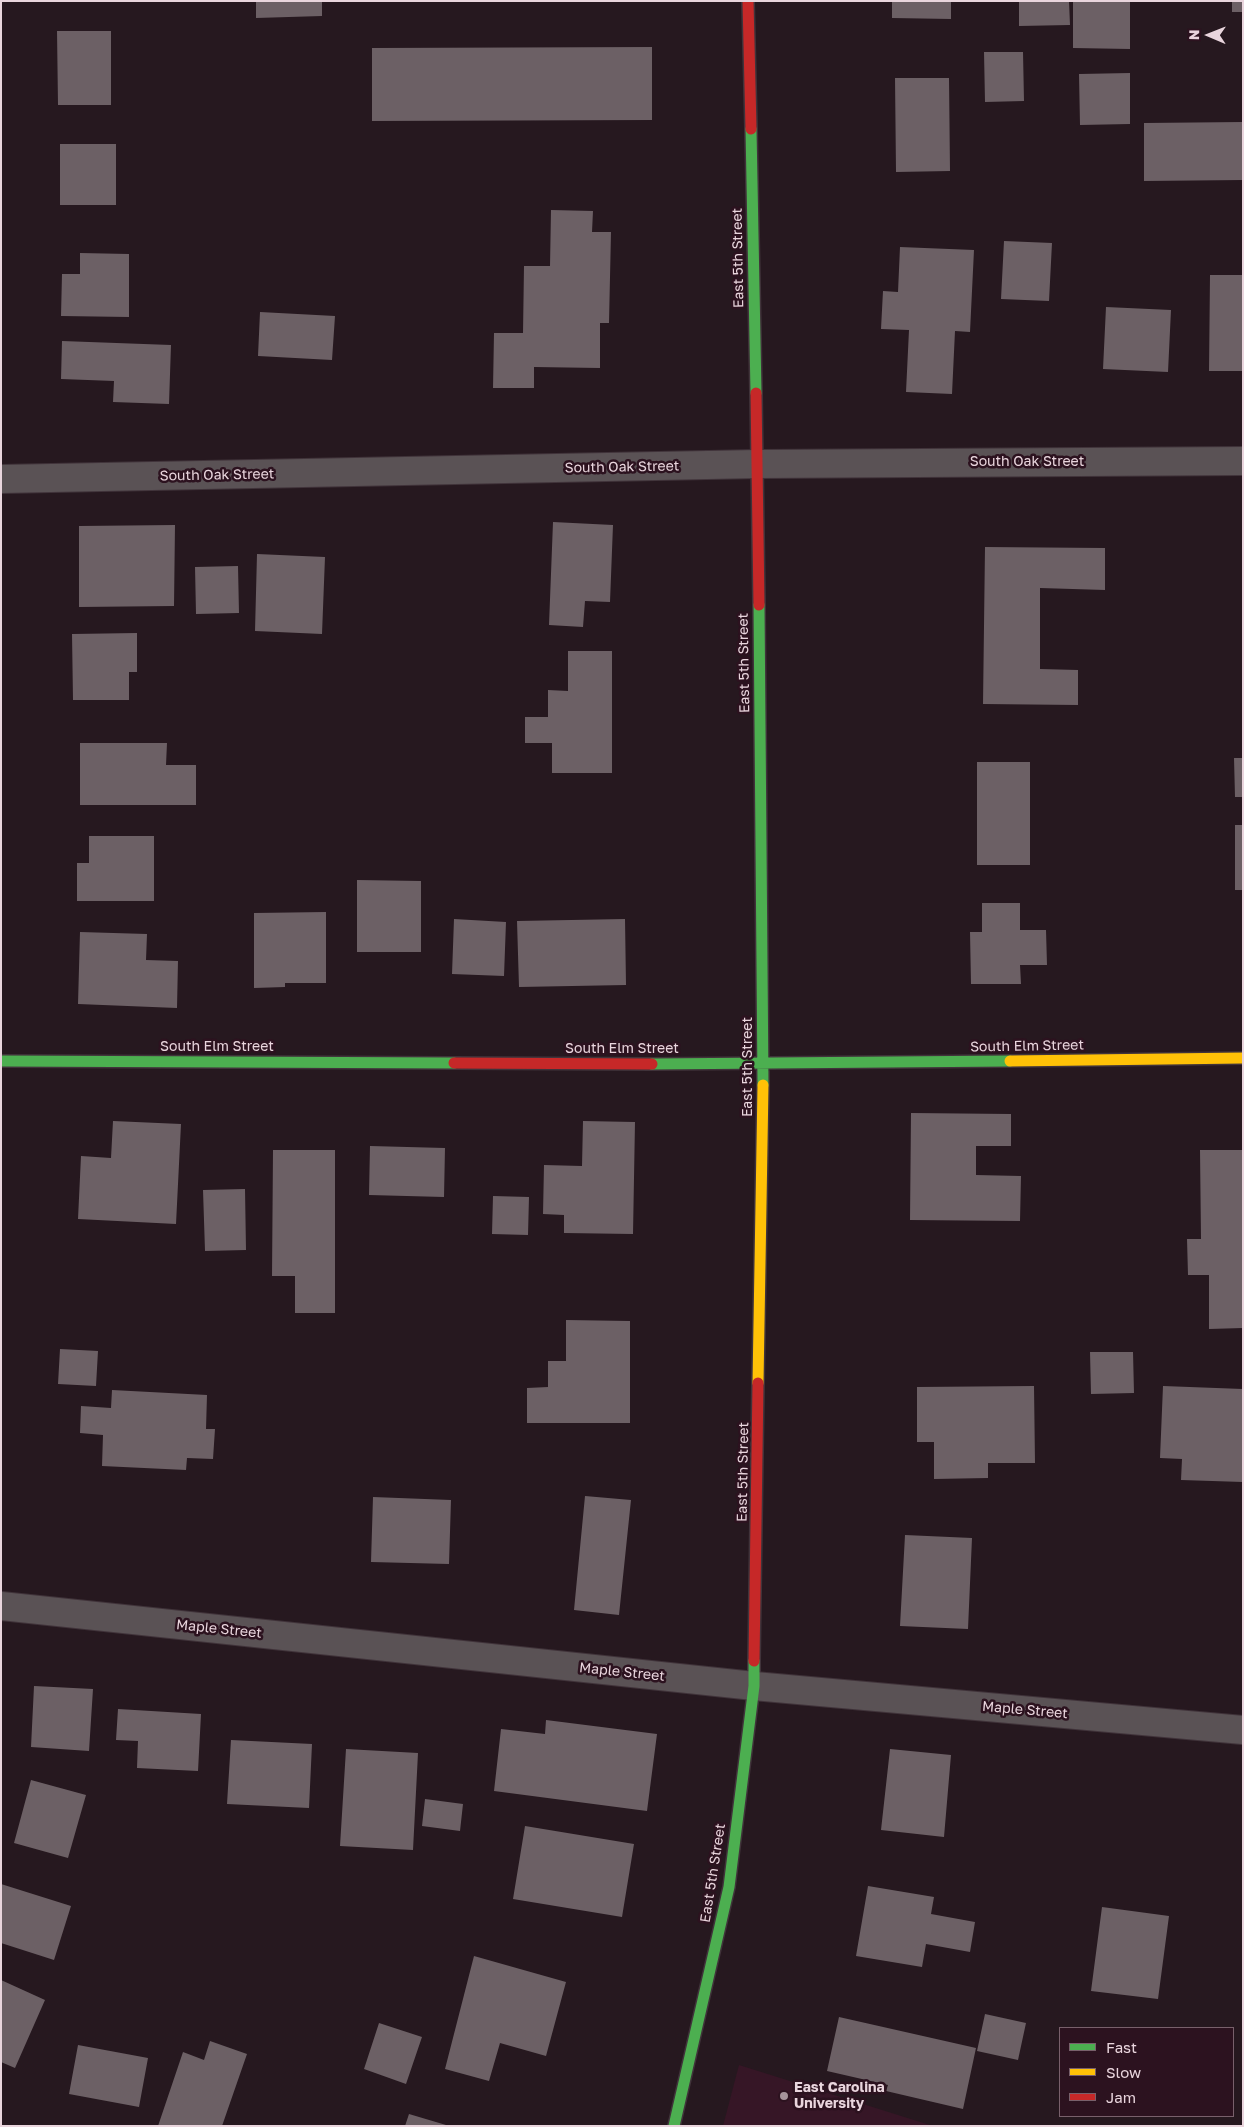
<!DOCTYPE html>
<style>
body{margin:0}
#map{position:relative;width:1244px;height:2127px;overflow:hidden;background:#26181f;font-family:"Golos Text",sans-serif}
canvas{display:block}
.frame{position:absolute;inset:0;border:2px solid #e9d5dd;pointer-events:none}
.legend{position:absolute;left:1059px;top:2027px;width:175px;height:90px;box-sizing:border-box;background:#2c121f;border:1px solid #78606b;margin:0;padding:6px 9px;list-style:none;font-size:15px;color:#e9d5dd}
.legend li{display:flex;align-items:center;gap:10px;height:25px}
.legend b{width:25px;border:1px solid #78606b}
.north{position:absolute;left:1184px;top:10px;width:50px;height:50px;-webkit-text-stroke:4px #2c121f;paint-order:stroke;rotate:271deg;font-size:14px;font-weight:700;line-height:20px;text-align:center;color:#e9d5dd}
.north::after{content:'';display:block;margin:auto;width:18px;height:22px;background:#e9d5dd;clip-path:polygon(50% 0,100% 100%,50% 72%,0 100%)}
</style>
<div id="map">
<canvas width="1244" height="2127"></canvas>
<div class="frame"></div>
<ul class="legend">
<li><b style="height:6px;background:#4caf50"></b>Fast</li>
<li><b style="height:6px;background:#ffc107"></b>Slow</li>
<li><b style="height:6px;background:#c62828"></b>Jam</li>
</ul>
<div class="north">N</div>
</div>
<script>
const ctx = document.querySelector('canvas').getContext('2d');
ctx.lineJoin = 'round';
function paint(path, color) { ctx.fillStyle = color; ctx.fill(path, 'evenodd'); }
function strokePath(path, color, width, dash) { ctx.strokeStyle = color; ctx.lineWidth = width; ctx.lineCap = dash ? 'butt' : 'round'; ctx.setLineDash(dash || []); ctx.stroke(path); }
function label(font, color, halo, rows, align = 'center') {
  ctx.font = font + ' "Golos Text",sans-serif'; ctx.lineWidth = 5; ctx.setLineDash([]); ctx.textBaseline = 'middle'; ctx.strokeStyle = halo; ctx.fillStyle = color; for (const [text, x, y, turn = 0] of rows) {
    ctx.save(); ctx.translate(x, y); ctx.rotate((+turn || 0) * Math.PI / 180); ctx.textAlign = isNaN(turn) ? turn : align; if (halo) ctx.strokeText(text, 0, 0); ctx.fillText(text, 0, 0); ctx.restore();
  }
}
paint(new Path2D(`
 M739,2065L933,2126H723Z`), '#361626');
paint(new Path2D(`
 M256,1H322V16L256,18Z
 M892,1H951V19L892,18Z
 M1019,1H1069L1070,25L1019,26Z
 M1073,1H1130V49L1073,48Z
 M1232,1H1243V12H1232Z
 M57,31H111V105H58Z
 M652,47V120L372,121V48Z
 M984,52H1023L1024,101L985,102Z
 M1130,73V124L1080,125L1079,74Z
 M895,78H949L950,171L896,172Z
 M1243,122V180L1144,181V123Z
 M60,144H116V205H60Z
 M551,210L593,211L592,232H611L609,323H600V368L534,367V388H493L494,333H523L524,266H550Z
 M1004,241L1052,243L1049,301L1001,299Z
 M900,247L974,250L970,332L955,331L952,394L906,392L909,330L881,329L883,291L898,292Z
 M80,253L129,254V317L61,316L62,274H80Z
 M1210,275H1243V371H1209Z
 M1106,307L1171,310L1168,372L1103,369Z
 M260,312L335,316L332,360L258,356Z
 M62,341L171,345L169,404L113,402L114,381L61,379Z
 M553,522L613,525L610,602L585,601L583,627L549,625Z
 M175,525L174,606L79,607V526Z
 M985,547L1105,548V590L1040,588V669L1078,670V705L983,704Z
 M257,554L325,557L322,634L255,631Z
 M238,566L239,613L196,614L195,567Z
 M137,633V672H129V700H73L72,634Z
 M568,651H612V773H552V743H525V717H548V690L568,691Z
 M80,743H167L166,765H196V805H80Z
 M1234,758H1243V797H1235Z
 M977,762H1030V865H977Z
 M1235,825H1243V890H1235Z
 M89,836H154V901H77V863H89Z
 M357,880L421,881V952H357Z
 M982,903H1020V930H1046L1047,965H1020L1021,984H971L970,932H982Z
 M326,912V983H285V987L254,988V913Z
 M454,919L506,922L504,976L452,974Z
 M625,919L626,985L519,987L517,921Z
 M80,932L147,934L146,960L178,961L177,1008L78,1004Z
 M911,1113L1011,1114V1146H976V1175L1021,1176L1020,1221L910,1220Z
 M113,1121L181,1124L176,1224L78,1219L81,1156L111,1158Z
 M583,1121L635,1122L633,1234L564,1233V1215L543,1214L544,1165L582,1166Z
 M370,1146L445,1148L444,1197L369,1195Z
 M273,1150H335V1313H295V1276H272Z
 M1200,1150H1243V1328L1209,1329V1275H1188L1187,1239H1201Z
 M245,1189L246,1250L205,1251L203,1190Z
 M493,1196L529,1197L528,1235L492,1234Z
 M566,1320L630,1321V1423H527V1388L548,1387V1361H566Z
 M60,1349L98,1351L96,1386L58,1384Z
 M1090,1352H1133L1134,1393L1091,1394Z
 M1034,1386L1035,1463H988V1478L934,1479V1442H917V1387Z
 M1163,1386L1243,1389V1482L1181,1480L1182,1459L1160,1458Z
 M112,1390L207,1395L206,1429H215L213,1459L187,1458L186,1470L102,1466L103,1435L80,1433L81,1406L111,1408Z
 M585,1496L631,1500L619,1615L574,1610Z
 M373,1497L451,1500L449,1564L371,1562Z
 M905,1535L972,1538L968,1629L900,1626Z
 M34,1686L93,1689L89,1751L31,1747Z
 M118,1709L201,1714L198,1771L137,1768L138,1741L116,1740Z
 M546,1720L657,1734L647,1811L494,1791L501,1729L545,1734Z
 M231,1740L312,1744L309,1808L227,1804Z
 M346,1749L418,1753L413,1850L340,1846Z
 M890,1749L951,1755L944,1837L881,1830Z
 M31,1780L86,1795L68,1858L14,1843Z
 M425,1799L463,1804L460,1831L422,1826Z
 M525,1826L634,1844L622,1917L513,1899Z
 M1,1884L71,1906L54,1960L1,1943Z
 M868,1886L934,1897L931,1914L975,1922L970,1952L926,1944L922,1967L856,1956Z
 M1102,1907L1169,1916L1158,1999L1091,1991Z
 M474,1956L566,1982L546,2056L500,2043L489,2081L445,2069Z
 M1,1980L45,2000L15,2068L1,2062Z
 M985,2014L1026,2023L1018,2060L977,2051Z
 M839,2017L976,2048L963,2109L886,2091L888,2085L827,2071Z
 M379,2023L422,2037L406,2084L364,2069Z
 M210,2041L247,2054L222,2126H158L183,2052L204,2060Z
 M78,2045L148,2058L139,2107L69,2094Z
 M409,2114L446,2125V2126H405Z`), '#6c6065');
const street = new Path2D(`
 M1,479L758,464L1243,461
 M1,1606L754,1686L1243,1730`);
const fast = new Path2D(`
 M751,129L756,393
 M759,605L763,1085
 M1,1061L454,1063
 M652,1064L1010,1061
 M674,2126L729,1887L754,1686V1661`);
const slow = new Path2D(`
 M1010,1061L1243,1058
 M758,1383L763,1085`);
const jam = new Path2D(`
 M748,1L751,129
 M756,393L759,605
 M454,1063L652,1064
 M754,1661L758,1383`);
strokePath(street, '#40333a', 30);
strokePath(fast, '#40333a', 14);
strokePath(slow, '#40333a', 14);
strokePath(jam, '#40333a', 14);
strokePath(street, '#5a5255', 28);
strokePath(fast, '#4caf50', 11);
strokePath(slow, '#ffc107', 11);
strokePath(jam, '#c62828', 11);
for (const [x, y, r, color] of [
 [784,2096,5,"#a5939a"]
]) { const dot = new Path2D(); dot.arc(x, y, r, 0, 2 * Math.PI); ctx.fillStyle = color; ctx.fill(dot); strokePath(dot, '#2c121f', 2); }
label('14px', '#e9d5dd', '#2c121f', [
 ["East 5th Street",738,258,-91],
 ["South Oak Street",1027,462],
 ["South Oak Street",622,467,-1],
 ["South Oak Street",217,475,-1],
 ["East 5th Street",744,663,-91],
 ["South Elm Street",1027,1046,-1],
 ["South Elm Street",217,1047],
 ["South Elm Street",622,1049],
 ["East 5th Street",748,1067,-90],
 ["East 5th Street",743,1472,-89],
 ["Maple Street",219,1629,6],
 ["Maple Street",622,1672,6],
 ["Maple Street",1025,1710,5],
 ["East 5th Street",713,1873,-81]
]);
label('bold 14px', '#e9d5dd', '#2c121f', [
 ["East Carolina",794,2088],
 ["University",794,2104]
], 'left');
</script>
